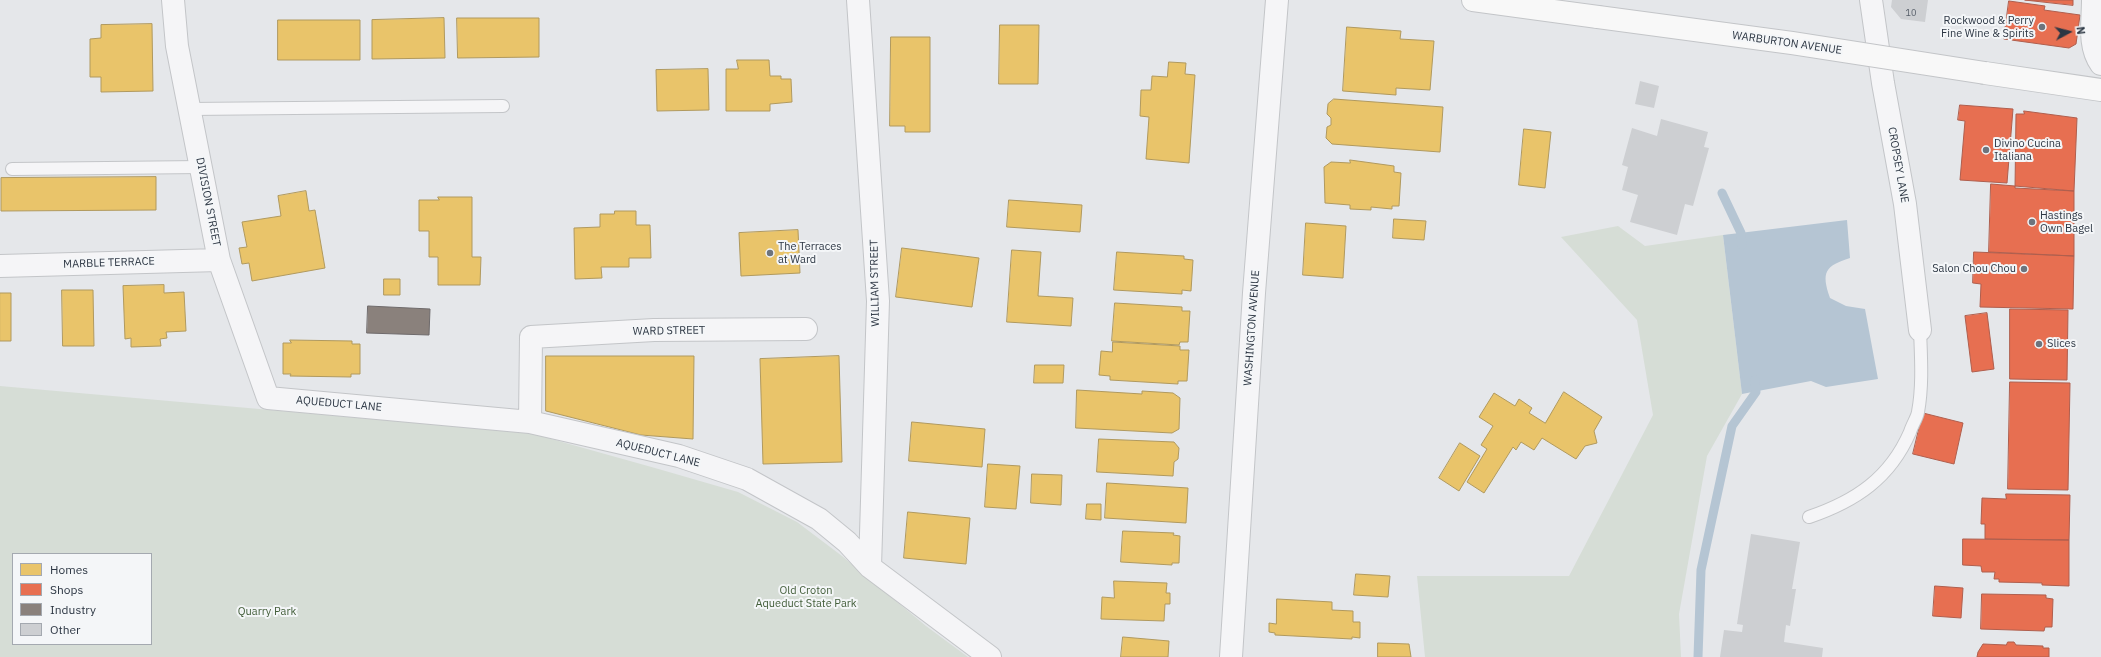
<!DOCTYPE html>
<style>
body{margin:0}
#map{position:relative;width:2101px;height:657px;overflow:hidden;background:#e5e7ea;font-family:"IBM Plex Sans",sans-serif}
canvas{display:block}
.legend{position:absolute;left:12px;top:553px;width:140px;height:92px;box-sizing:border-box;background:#f4f6f8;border:1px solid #a4a9b0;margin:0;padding:5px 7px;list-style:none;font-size:12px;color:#2c3643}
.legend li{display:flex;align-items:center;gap:8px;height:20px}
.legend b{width:20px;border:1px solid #a4a9b0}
.north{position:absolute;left:2049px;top:12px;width:40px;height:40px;-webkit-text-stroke:3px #f4f6f8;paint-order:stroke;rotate:83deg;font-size:11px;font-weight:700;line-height:16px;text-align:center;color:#2c3643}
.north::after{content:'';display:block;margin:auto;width:14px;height:18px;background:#2c3643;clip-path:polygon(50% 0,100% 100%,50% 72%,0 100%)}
</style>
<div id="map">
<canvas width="2101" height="657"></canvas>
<ul class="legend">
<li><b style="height:11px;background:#e9c46a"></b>Homes</li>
<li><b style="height:11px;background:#e76f51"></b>Shops</li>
<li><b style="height:11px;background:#8a817c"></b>Industry</li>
<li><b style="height:11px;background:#cdcfd2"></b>Other</li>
</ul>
<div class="north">N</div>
</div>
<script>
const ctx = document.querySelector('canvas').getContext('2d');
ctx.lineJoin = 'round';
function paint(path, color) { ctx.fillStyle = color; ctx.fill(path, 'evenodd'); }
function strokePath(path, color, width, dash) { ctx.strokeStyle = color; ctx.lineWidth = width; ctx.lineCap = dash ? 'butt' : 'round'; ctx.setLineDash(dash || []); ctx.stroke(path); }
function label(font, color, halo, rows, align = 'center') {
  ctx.font = font + ' "IBM Plex Sans",sans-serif'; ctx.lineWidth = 4; ctx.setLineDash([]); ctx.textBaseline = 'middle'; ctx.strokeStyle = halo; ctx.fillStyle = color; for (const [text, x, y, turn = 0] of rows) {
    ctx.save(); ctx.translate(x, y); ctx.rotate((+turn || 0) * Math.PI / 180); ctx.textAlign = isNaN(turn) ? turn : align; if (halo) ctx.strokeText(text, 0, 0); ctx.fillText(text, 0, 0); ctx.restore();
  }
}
paint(new Path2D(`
 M1618,226L1645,246L1723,235L1742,394L1707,456L1679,614L1681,657H1425L1417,576H1569L1653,415L1637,320L1561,237Z
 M0,386L530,433L655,468L738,492L797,522L842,556L926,626L968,657H0ZM13,554H151V644H13Z`), '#d6ddd6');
paint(new Path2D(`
 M1847,220L1850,258C1825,266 1821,272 1830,298L1846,306L1865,309L1878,379L1826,387L1811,381L1742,394L1723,235Z`), '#b5c5d3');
const homes = new Path2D(`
 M444,18L445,58L372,59V20Z
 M457,18H539V57L458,58Z
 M278,20H360V60H278Z
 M152,24L153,91L101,92V77H90V39L101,38V25Z
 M1000,25H1039L1038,84H999Z
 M1347,27L1401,31L1400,39L1434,41L1430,90L1396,88V95L1343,91Z
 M891,37H930V132H905V126H890Z
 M737,60H769L770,76H781V79H791L792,102L770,104V111H726V69H738Z
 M1169,62L1186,63L1185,74L1195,75L1189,163L1146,159L1149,117L1140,116L1141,90H1151L1152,76L1167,77Z
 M708,69L709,110L657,111L656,70Z
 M1334,99L1443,107L1440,152L1332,144L1326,138L1327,127L1331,125V118L1327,114L1328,104Z
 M1524,129L1551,132L1545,188L1519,185Z
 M1350,160L1394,166V172L1401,173L1399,206H1392V209L1371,207V210L1350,209V205L1325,203L1324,167L1331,162L1350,163Z
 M156,177V210L1,211V178Z
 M306,191L309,211L315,210L325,268L252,281L249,263L242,264L239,248L247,247L242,222L281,216L278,196Z
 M438,197H472V257H481L480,285H438V257H429V231H419V200H439Z
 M1009,200L1082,205L1080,232L1007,227Z
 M615,211H636V225H650L651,258H629V267H601L602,278L575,279L574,228L600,227V214H614Z
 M1394,219L1426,221L1424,240L1393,238Z
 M1306,223L1346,226L1343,278L1303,275Z
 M798,230L800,273L741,276L739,233Z
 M902,248L979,258L972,307L896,297Z
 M1012,250L1041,252L1038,296L1073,298L1071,326L1007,322Z
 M1117,252L1184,256V259L1193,260L1191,291L1182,290V294L1114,290Z
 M384,279H400V295H384Z
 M164,285V293L184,292L186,331L166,332L167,338L160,339L161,346L131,347V338L125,339L123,286Z
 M62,290H93L94,346H63Z
 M0,293H11V341H0Z
 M1115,303L1182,307V311H1190L1188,342H1180L1179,345L1112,341Z
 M290,340L352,341V344H360V374H351V377L290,376L291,374H283V343H291Z
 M1113,342L1180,346V350H1189L1187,381H1178V384L1110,380V376L1099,375L1101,351L1112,352Z
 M546,356H694L693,439L641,435L546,411Z
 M839,356L842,462L763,464L760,359Z
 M1035,365H1064L1063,383H1034Z
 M1077,390L1142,394V391L1173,393L1180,398L1179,429L1172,433L1076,428Z
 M1564,392L1602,417L1594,431L1597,443L1585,446L1576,459L1542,438L1534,450L1521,442L1516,450L1513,447L1484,493L1467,482L1487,449L1481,445L1493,426L1479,417L1494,393L1515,406L1519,399L1532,408L1529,413L1545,423Z
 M912,422L985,429L982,467L909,461Z
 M1099,439L1174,442L1179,448L1178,459L1174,462L1173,476L1097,472Z
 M1460,443L1480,456L1459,491L1439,478Z
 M988,464L1020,466L1016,509L985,507Z
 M1032,474L1062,475L1061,505L1031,503Z
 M1107,483L1188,488L1186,523L1105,518Z
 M1087,504H1101V520L1086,519Z
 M908,512L970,518L966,564L904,558Z
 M1123,531L1174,533L1173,535L1180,536L1179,563H1172V565L1121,562Z
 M1356,574L1390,576L1388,597L1354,595Z
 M1114,581L1167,583L1166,593H1170V604H1165L1164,621L1101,619L1102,597L1114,598Z
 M1277,599L1332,602V610L1353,611V622H1360V638L1352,637V639L1275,635V633L1269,632V623L1276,624Z
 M1123,637L1169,641L1168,657H1121Z
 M1378,643L1409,644L1411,657H1378Z`);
paint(homes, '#e9c46a');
strokePath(homes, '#b0995e', 1);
const shops = new Path2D(`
 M2025,0H2073V5Z
 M2009,1L2045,6L2044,10L2080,15L2076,44L2069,48L2004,39Z
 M1960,105L2013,109L2007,183L1960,180L1965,121L1958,120Z
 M2024,111L2077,118L2074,191L2015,188L2016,114H2024Z
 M1991,184L2074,191V256L1989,252Z
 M1974,252L2074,256L2073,309L1980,307L1981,284L1973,283Z
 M2010,309L2068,310L2067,380L2010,379Z
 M1987,313L1994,369L1972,372L1965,316Z
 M2010,382L2070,383L2068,490L2008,489Z
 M1923,413L1963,423L1954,464L1913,454Z
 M2006,494L2070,495L2069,540L1985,539V524H1981L1982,498L2006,499Z
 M1963,539L2069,540V586L2042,585V583L1999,582V579H1994L1995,572H1982L1981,566L1963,565Z
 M1935,586L1963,588L1961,618L1933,616Z
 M1982,594L2046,595V598L2053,599L2052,627H2045L2044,631L1981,629Z
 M2008,642H2014L2016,645L2043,646V648H2049V657H1977L1978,652L1983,644L2006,645Z`);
paint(shops, '#e76f51');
strokePath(shops, '#af5e4d', 1);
const industry = new Path2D(`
 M368,306L430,309L429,335L367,333Z`);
paint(industry, '#8a817c');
strokePath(industry, '#6e6a6b', 1);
strokePath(new Path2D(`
 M1722,193L1741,233L1742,245
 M1698,657L1701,570L1732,426L1756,392L1755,380`), '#b5c5d3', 9);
paint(new Path2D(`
 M1892,0H1928L1925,22L1901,19L1891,7Z
 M1640,81L1659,86L1654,108L1635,104Z
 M1661,119L1708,132L1704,147L1709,148L1693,206L1685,204L1677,235L1630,222L1638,195L1622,190L1628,167L1622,165L1632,128L1657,136Z
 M1751,534L1800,542L1792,589H1796L1790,626L1786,625L1784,642L1823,648L1822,657H1720L1724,630L1742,632L1743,625L1737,624Z`), '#cdcfd2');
const lane = new Path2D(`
 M190,109L503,106
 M12,169L201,167
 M1809,517C1856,501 1890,478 1910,432C1912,425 1917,418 1918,412C1923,385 1921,357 1920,330`);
const street = new Path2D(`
 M173,0L177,46L219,260L268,398L530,422L679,456L747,479L819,519L847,542L870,567L990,657
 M858,0L878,301L870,567
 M1871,0L1883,83L1905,204L1920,330
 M2093,0C2093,22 2088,46 2101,64
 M0,266L219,260
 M530,422L531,337L654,330L806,329
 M1231,657L1254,293L1277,0`);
const secondary = new Path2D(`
 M1473,0L1598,17
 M1985,73L2101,90`);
strokePath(lane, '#c3c5c8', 14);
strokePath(street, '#c3c5c8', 24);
strokePath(secondary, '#c3c5c8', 24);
strokePath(lane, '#f5f5f7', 12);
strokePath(street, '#f5f5f7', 22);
strokePath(secondary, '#f8f8f8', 22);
const secondaryBridge = new Path2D(`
 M1598,17L1792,43L1985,73`);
strokePath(secondaryBridge, '#c3c5c8', 24, []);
strokePath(secondaryBridge, '#f8f8f8', 22);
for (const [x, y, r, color] of [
 [2042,27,4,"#6d747d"],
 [1986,150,4,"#6d747d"],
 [2032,222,4,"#6d747d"],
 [770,253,4,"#6d747d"],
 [2024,269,4,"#6d747d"],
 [2039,344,4,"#6d747d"]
]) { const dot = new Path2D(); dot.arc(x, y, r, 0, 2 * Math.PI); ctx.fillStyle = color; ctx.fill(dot); strokePath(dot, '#f4f6f8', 1.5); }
label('9px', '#555d68', null, [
 ["10",1911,13]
]);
label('11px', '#2c3643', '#f4f6f8', [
 ["Rockwood & Perry",2034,21,"right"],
 ["Fine Wine & Spirits",2034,34,"right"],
 ["Divino Cucina",1994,144],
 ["Italiana",1994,157],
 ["Hastings",2040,216],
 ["Own Bagel",2040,229],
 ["The Terraces",778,247],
 ["at Ward",778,260],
 ["Salon Chou Chou",2016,269,"right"],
 ["Slices",2047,344]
], 'left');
label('11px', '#2c3643', '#f4f6f8', [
 ["WARBURTON AVENUE",1787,43,8],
 ["CROPSEY LANE",1898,165,80],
 ["DIVISION STREET",208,202,79],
 ["MARBLE TERRACE",109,263,-2],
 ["WILLIAM STREET",875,283,-91],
 ["WASHINGTON AVENUE",1252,328,-86],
 ["WARD STREET",669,331,-1],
 ["AQUEDUCT LANE",339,404,5],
 ["AQUEDUCT LANE",658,453,14]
]);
label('11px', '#435e3a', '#f4f6f8', [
 ["Old Croton",806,591],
 ["Aqueduct State Park",806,604],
 ["Quarry Park",267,612]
]);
</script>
